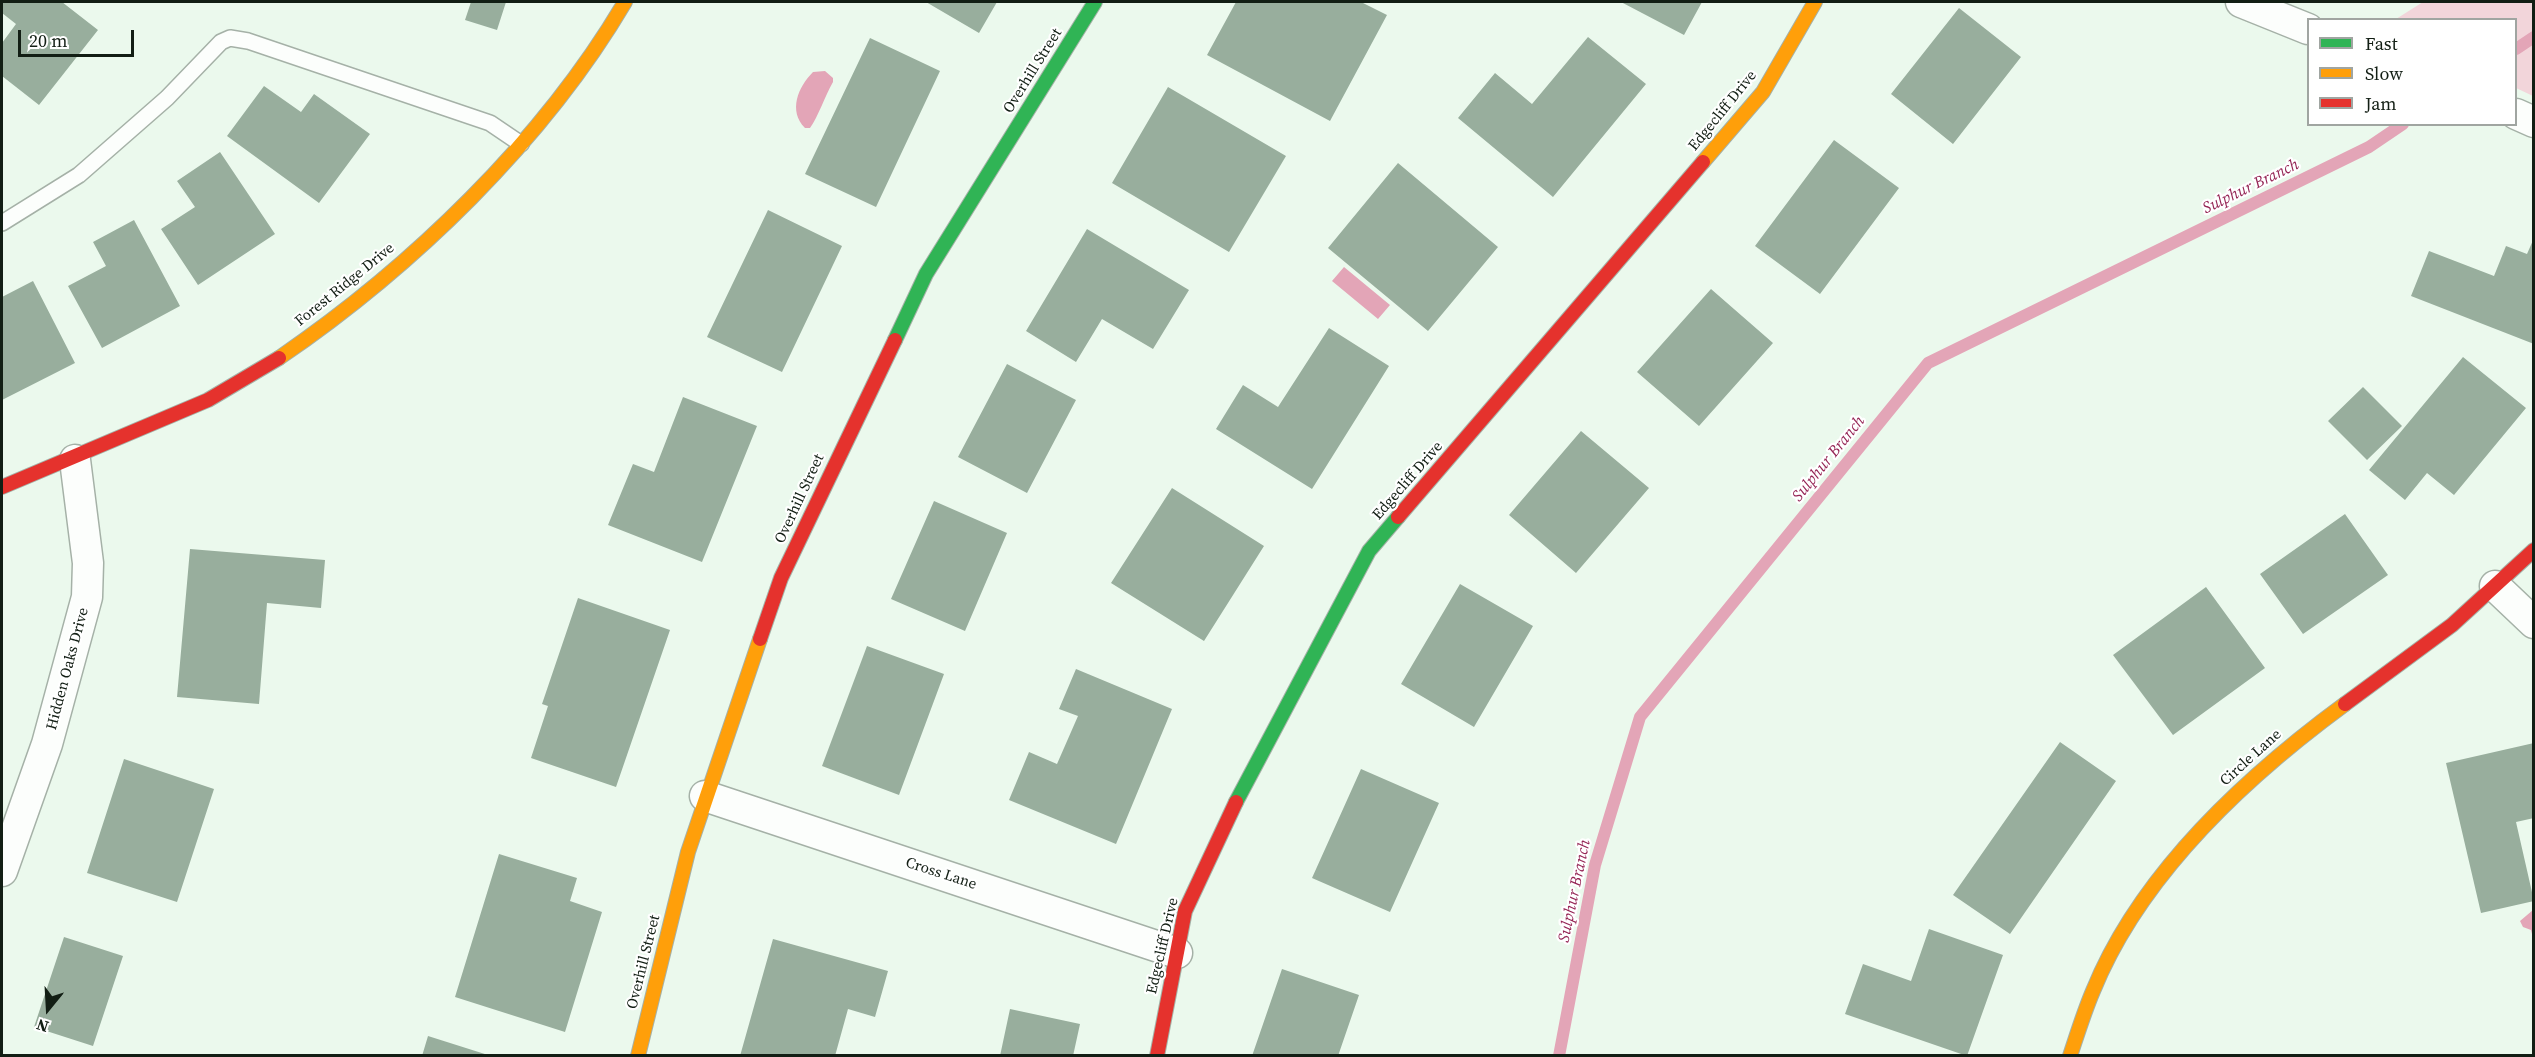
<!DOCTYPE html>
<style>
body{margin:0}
#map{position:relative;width:2535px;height:1057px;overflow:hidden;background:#ebf9ed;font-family:"Source Serif 4",serif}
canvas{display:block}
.frame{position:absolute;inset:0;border:3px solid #121e14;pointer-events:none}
.legend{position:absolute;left:2307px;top:18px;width:210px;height:108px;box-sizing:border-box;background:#fff;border:2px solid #a0a5a1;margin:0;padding:8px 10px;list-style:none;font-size:18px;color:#121e14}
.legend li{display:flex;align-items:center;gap:12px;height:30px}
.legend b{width:30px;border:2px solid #a0a5a1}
.north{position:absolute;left:18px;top:979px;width:60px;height:60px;-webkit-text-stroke:4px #fff;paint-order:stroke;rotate:198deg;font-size:16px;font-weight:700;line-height:24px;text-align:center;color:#121e14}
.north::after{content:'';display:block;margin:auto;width:21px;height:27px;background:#121e14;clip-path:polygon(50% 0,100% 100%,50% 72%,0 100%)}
.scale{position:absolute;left:18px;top:30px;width:116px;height:27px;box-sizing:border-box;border:3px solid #121e14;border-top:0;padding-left:8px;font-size:18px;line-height:21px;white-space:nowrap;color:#121e14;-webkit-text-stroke:4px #fff;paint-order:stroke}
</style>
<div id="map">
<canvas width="2535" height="1057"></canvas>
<div class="frame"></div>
<ul class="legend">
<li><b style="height:8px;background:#30b455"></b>Fast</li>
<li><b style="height:8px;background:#ff9f0a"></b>Slow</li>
<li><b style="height:8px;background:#e5322d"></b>Jam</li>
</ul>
<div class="north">N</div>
<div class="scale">20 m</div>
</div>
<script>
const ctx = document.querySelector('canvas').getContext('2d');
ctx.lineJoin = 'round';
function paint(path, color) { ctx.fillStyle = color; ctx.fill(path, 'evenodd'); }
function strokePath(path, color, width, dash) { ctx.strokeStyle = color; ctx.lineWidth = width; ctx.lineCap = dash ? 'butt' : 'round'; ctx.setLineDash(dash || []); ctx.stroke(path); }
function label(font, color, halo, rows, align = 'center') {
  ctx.font = font + ' "Source Serif 4",serif'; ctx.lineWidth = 4.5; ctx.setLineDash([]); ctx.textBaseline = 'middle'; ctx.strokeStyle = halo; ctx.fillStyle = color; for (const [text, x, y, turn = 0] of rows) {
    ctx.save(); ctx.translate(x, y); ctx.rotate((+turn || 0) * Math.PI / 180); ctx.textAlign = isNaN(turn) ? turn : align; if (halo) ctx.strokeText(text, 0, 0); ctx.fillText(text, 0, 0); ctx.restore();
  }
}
paint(new Path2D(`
 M2423,2H2533V96L2516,88V20L2396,19Z`), '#f2d5da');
paint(new Path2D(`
 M825,71L833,78V82C825,96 818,117 810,128H805C788,111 798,87 813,72Z
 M1344,267L1390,305L1378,319L1332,281Z
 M2533,910V938L2531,930L2523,927L2520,921Z`), '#e3a5b7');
strokePath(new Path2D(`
 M2516,49L2534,37
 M1559,1056L1595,865L1640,717L1928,363L2369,147L2403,124`), '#e3a5b7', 12);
paint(new Path2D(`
 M2,2H62L98,30L39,105L2,76V43L16,24L2,13Z
 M471,2H506L497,30L465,20Z
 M926,2H997L979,33Z
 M1236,2H1361L1387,15L1330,121L1207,55Z
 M1621,2H1702L1684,35Z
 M1959,8L2021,57L1953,144L1891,94Z
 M1588,37L1646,84L1553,197L1458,118L1495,73L1532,104Z
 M870,38L940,71L876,207L805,174Z
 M264,86L301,112L314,94L370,134L319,203L227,136Z
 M1168,87L1286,156L1229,252L1112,183Z
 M1834,140L1899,188L1820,294L1755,246Z
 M220,152L275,234L198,285L161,229L195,207L177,181Z
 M1398,163L1498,247L1428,331L1328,248Z
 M768,210L842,246L782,372L707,337Z
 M134,220L180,306L102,348L68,286L106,266L93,242Z
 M1087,229L1189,290L1153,349L1102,319L1076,362L1026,331Z
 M2534,238V344L2411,296L2429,251L2494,276L2506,246L2527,254Z
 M33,281L75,363L2,400V297Z
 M1711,289L1773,343L1699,426L1637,372Z
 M1329,328L1389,366L1312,489L1216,429L1243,385L1278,407Z
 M2463,357L2526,408L2454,495L2427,473L2405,500L2369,470Z
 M1007,364L1076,400L1027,493L958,457Z
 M2363,387L2402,426L2367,460L2328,421Z
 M683,397L757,426L702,562L608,525L633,464L654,472Z
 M1581,431L1649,488L1576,573L1509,515Z
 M1172,488L1264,546L1204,641L1111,583Z
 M934,501L1007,533L965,631L891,599Z
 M2345,514L2388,575L2303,634L2260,574Z
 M190,549L325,560L321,608L267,603L259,704L177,697Z
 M1460,584L1533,626L1474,727L1401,684Z
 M2206,587L2265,668L2173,735L2113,655Z
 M578,598L670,630L616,787L531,758L548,706L542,704Z
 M867,646L944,674L899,795L822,766Z
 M1076,669L1172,709L1116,844L1009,800L1029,752L1057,764L1078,716L1059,709Z
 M2060,742L2116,781L2010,934L1953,895Z
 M2534,743V818L2516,822L2534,901L2481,913L2446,763Z
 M124,759L214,789L177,902L87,873Z
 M1361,769L1439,803L1390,912L1312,878Z
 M499,854L577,878L570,901L602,912L565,1032L455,997Z
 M1929,929L2003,955L1967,1056L1845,1014L1863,964L1911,981Z
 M64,937L123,956L93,1046L34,1027Z
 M773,939L888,971L875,1017L848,1009L835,1056H740Z
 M1282,969L1359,995L1338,1056H1252Z
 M1010,1009L1080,1024L1073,1056H1000Z
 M428,1036L488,1055V1056H422Z`), '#98ae9d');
const lane = new Path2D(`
 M2,223L79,175L167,98L221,42L230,38L248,41L490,123L521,144`);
const street = new Path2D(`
 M2241,2L2308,29
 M2516,114L2534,122
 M2495,586L2534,623
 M705,796L1177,953
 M2,871L47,744L87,597L88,563L75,460`);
const fast = new Path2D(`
 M895,340L926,274L1095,2
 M1236,802L1369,551L1398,517`);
const slow = new Path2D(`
 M1703,162L1763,92L1815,2
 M279,358C412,267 543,141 625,2
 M638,1056L688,852L760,639
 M2070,1056C2077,1035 2084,1012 2093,991C2140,875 2247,776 2345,704`);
const jam = new Path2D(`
 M2,487L208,400L279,358
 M1398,517L1703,162
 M760,639L781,578L895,340
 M2345,704L2452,625L2534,550
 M1157,1056L1185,911L1236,802`);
strokePath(lane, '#a5b1a7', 18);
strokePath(street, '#a5b1a7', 33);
strokePath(fast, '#a5b1a7', 16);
strokePath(slow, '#a5b1a7', 16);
strokePath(jam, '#a5b1a7', 16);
strokePath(lane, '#fcfefc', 15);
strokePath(street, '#fcfefc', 30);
strokePath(fast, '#30b455', 14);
strokePath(slow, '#ff9f0a', 14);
strokePath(jam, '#e5322d', 14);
label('15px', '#121e14', '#fff', [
 ["Overhill Street",1033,71,-58],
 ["Edgecliff Drive",1723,111,-51],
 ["Forest Ridge Drive",345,285,-39],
 ["Edgecliff Drive",1408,481,-49],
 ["Overhill Street",800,499,-65],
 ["Hidden Oaks Drive",68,669,-75],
 ["Circle Lane",2251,758,-42],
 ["Cross Lane",941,874,18],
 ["Edgecliff Drive",1163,946,-77],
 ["Overhill Street",644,962,-76]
]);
label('italic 16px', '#952555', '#fff', [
 ["Sulphur Branch",2251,187,-26],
 ["Sulphur Branch",1829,459,-51],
 ["Sulphur Branch",1575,891,-78]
]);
</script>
